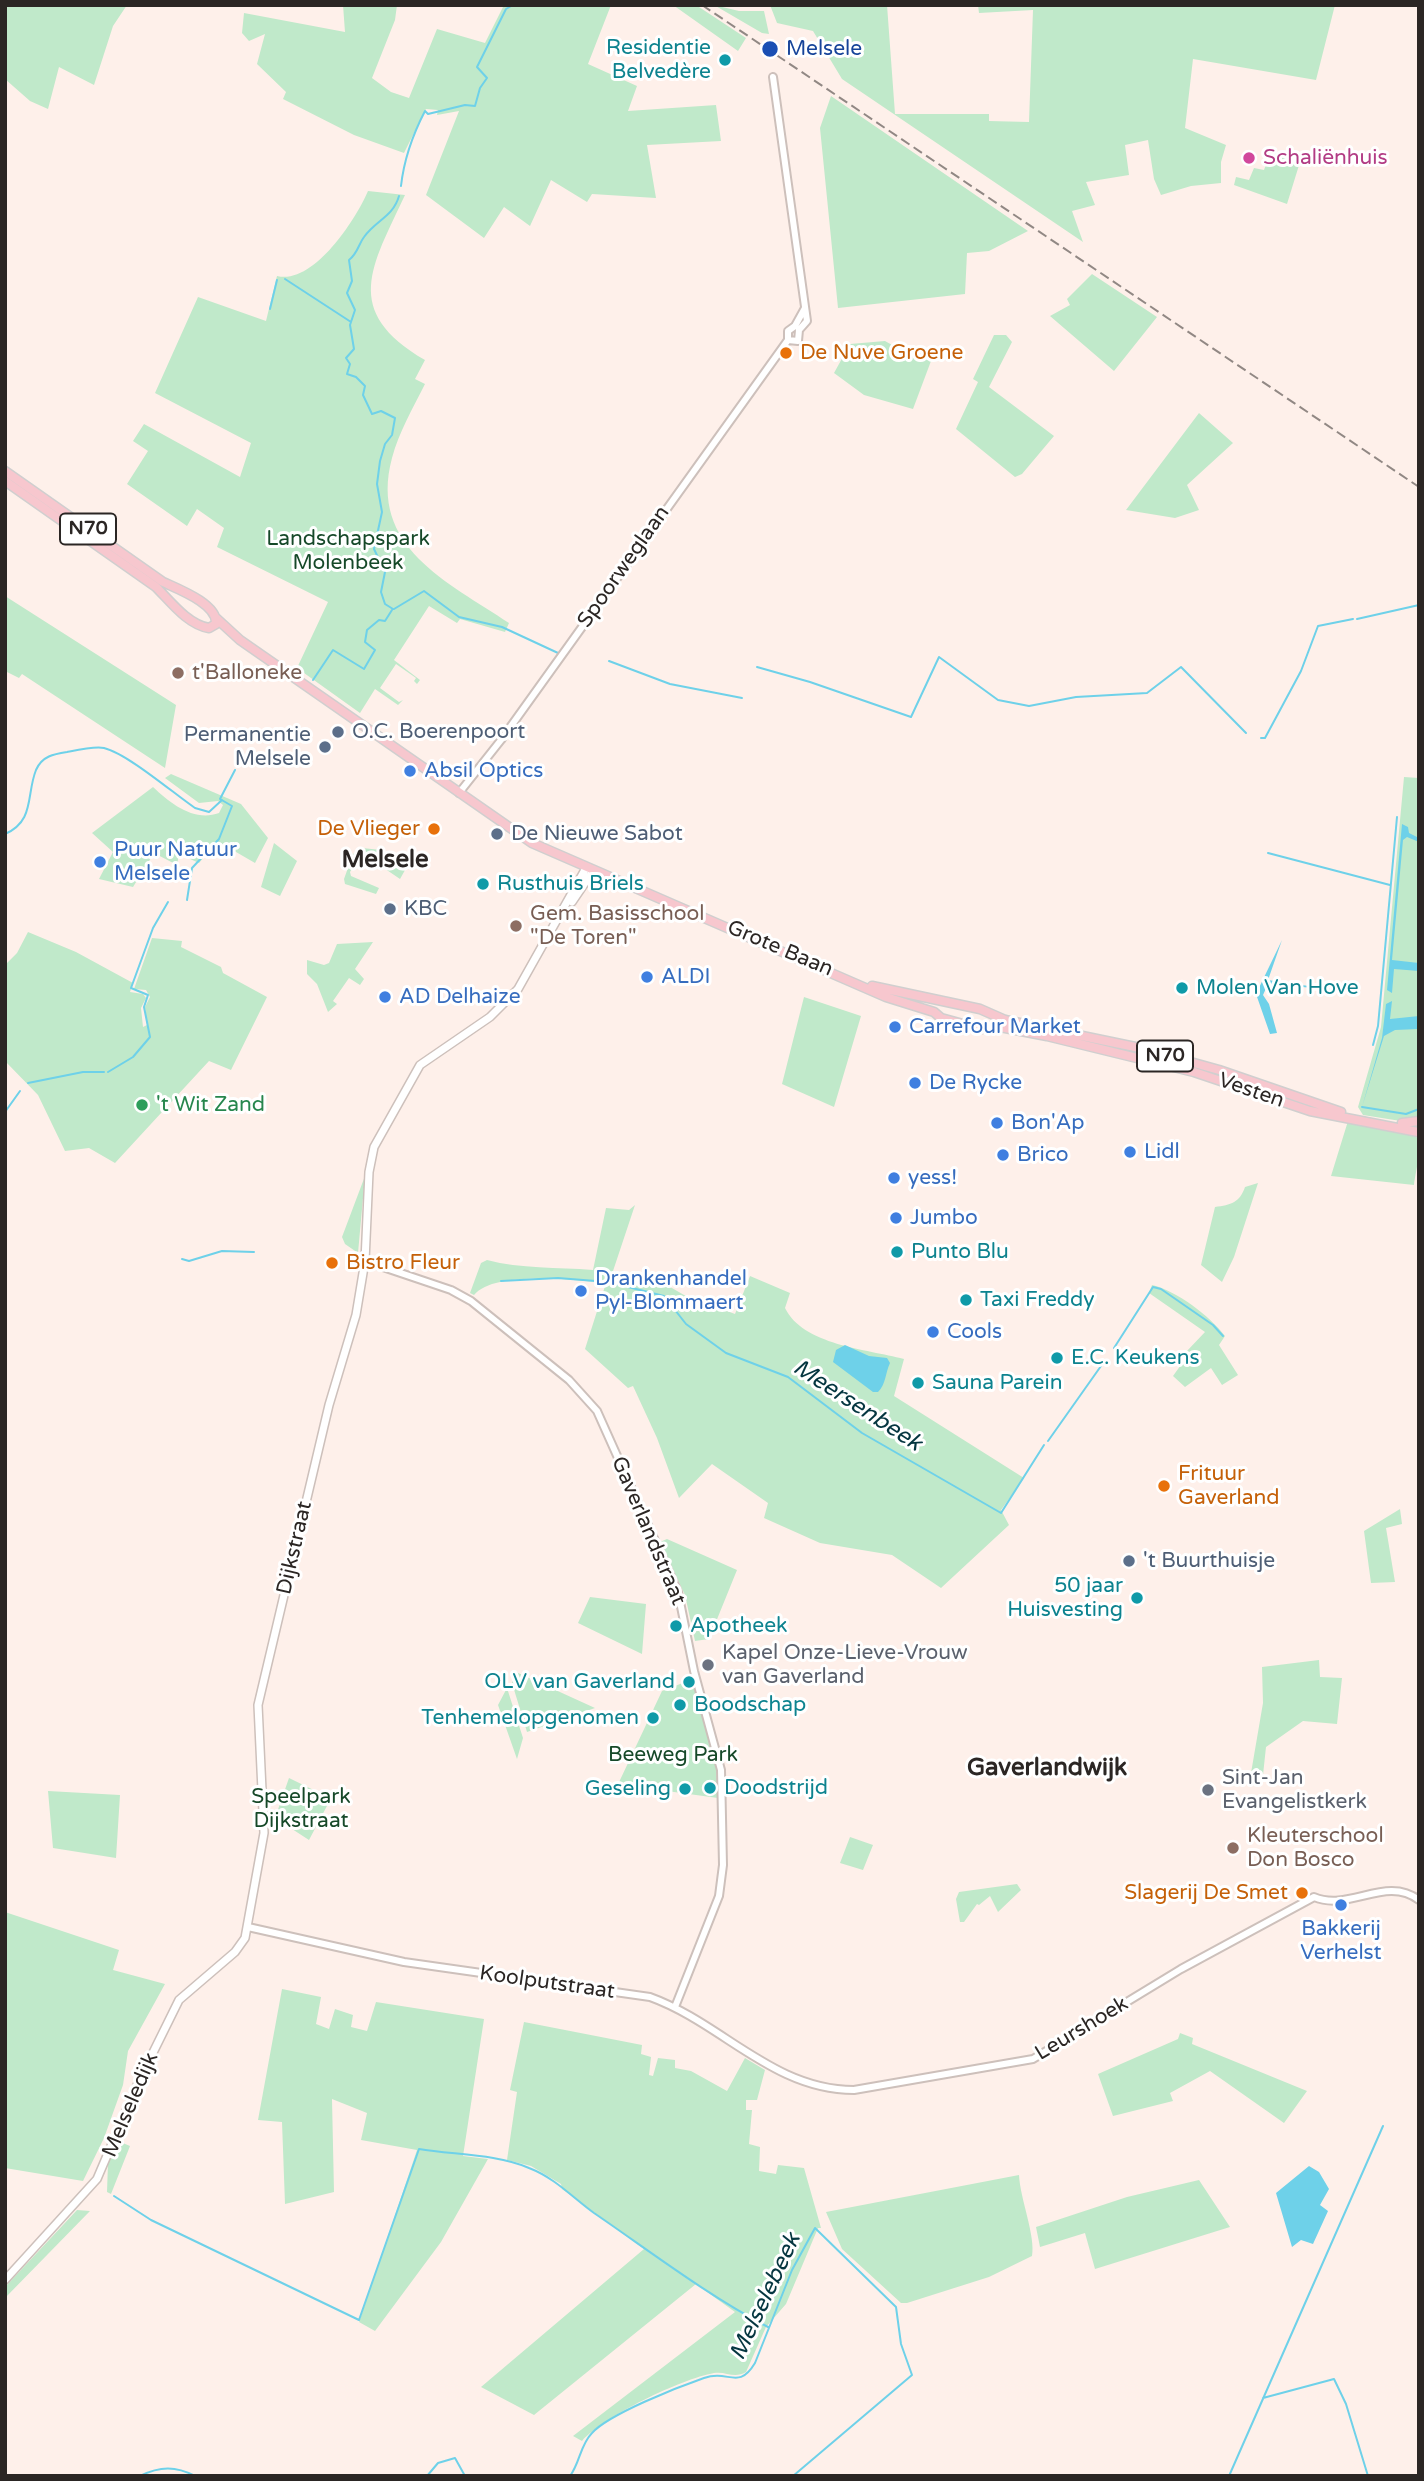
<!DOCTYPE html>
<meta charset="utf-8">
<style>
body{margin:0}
#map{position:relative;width:1424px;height:2481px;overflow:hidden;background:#fef0ea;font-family:"Varela Round",sans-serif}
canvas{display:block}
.frame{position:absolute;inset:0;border:7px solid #2b2624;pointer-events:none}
</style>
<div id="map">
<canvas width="1424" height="2481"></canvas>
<div class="frame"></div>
</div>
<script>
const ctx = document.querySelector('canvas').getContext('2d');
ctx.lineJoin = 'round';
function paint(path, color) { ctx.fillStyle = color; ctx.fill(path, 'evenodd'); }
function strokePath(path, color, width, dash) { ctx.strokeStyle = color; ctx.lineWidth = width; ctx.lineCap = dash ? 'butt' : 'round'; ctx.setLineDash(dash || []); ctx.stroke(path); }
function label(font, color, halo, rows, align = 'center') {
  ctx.font = font + ' "Varela Round",sans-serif'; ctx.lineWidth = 6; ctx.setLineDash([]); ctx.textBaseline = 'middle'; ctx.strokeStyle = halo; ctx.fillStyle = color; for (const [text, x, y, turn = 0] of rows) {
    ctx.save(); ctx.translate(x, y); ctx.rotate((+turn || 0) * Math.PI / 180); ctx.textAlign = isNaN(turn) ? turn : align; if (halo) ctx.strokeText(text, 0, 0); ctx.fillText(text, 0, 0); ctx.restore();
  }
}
paint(new Path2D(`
 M5,5H127L113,26L94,85L59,67L48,109L30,101L5,79Z
 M343,5H397L395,20L372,78L391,92L409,98L437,29L485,43L504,5H611L588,64L637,86L628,111L716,105L721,141L647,145L656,198L592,194L587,202L551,180L530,226L504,207L484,238L426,195L459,111L437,115L438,110L426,109L404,153L354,135L283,99L286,92L257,64L265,34L249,41L242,33L244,13L345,32Z
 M673,5H696L746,38L738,51Z
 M714,5L739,11H764L769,34L762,33Z
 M770,5H887L895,114H989V121L1029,122L1033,10L979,13L978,5H1335L1316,80L1193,59L1185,128L1226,145L1221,162V183L1191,186L1161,195L1154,179L1148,140L1125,145L1129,175L1086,182L1095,205L1072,211L1083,242L842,79L813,31L777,23Z
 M831,96L1028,231L989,251L967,253L965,294L838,308L820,128Z
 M1271,150L1300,162L1287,204L1234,185L1236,177L1249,180L1254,168L1264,170Z
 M368,191L405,195C372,266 341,311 425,360L415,379L425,384C413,408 399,432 392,458C368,547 448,582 509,623L505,632L460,619L457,623L429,606L394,660L420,680L417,684L414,681L416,678L396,664L380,688L399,702L403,700L398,705L375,689L360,713L297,668L328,602L217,547L224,528L197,509L187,526L127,484L148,451L133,441L144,424L240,477L251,443L155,393L198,297L266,321L277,276C314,285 356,219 368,191Z
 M1092,274L1157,317L1114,371L1050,316L1070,305L1067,299Z
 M994,335H1006L1012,342L989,387L1054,436L1022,474L1015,477L956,429L978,382L973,379Z
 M885,341L910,355L931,361L913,409L864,395L834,373L850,344Z
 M1199,413L1233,443L1187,485L1199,510L1175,518L1126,510Z
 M5,596L176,705L165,768L22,674L19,678L5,671Z
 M171,774L241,804L268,838L255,863L217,841L199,863L179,854L177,865L154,853L133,887L99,879L113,852L92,833L153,787C171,804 194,822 219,813L223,805L218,801L199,803L165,778Z
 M1404,777L1419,778V1117L1407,1122L1363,1115L1358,1107L1381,1027Z
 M274,843L297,861L280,896L261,887Z
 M362,848L381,850L409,863L400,879L375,862L359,857L350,872L351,876L379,888L376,894L345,884L344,879L353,854Z
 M28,932L76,952L133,983L130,992L143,994L146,998L141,1008L143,1027L147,1025L145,1007L150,997L146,990L134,989L152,938L182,941L181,947L221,967L223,973L267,997L231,1070L209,1061L115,1163L89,1148L65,1151L38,1095L5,1061V965L17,953Z
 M373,942L355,969L364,979L360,985L349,978L333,1001L337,1004L328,1012L317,984L307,974V960L324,965L329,963L337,944Z
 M804,997L861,1016L834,1107L782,1084Z
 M1348,1121L1414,1132C1424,1147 1416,1167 1414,1185L1331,1176Z
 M365,1176L358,1253L345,1244L342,1237Z
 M1258,1183L1234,1257L1222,1282L1201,1265L1215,1207C1231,1205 1240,1202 1245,1187Z
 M635,1205L613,1271L653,1277L684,1295L735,1314L750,1276L790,1293L785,1308C803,1345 866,1349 904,1359L894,1396L1024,1478L1001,1510L1009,1525L941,1588L892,1555L820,1543L764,1518L768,1503L712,1464L679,1498L657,1438L633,1386L628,1388L585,1349L606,1283C574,1280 495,1270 474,1295L470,1293L481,1263L487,1260C521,1269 557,1267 593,1270L606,1208L629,1210Z
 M1152,1285C1177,1291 1210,1316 1225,1336L1219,1345L1238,1375L1222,1385L1211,1368L1185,1387L1173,1376L1188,1355L1186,1352L1205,1332L1149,1293Z
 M1400,1509L1402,1524L1386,1528L1395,1582L1371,1583L1364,1531Z
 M667,1539L737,1570L709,1639L695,1641L685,1595L660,1542Z
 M590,1597L646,1604L642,1654L578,1623Z
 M1319,1660L1320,1677L1342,1678L1337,1724L1303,1721L1266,1747L1263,1775L1251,1773L1263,1703L1262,1667Z
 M516,1672L595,1708L527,1732L512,1683Z
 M693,1679L716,1765L718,1798L652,1789L612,1797L662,1691Z
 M507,1688L523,1738L517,1759L498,1705Z
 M289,1778L326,1796L328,1804L309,1840L275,1818Z
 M48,1791L120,1795L116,1858L53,1848Z
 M850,1837L873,1845L863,1870L840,1863Z
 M1017,1884L1021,1890L998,1912L990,1896L979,1905L977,1904L964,1922H960L956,1899L959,1892Z
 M5,1912L119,1950L113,1970L165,1984L128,2051L123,2085L104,2138L83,2181L5,2168Z
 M282,1989L321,1997L316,2024L329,2029L335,2009L353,2015L351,2027L367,2031L376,2002L484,2019L463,2156L488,2159L441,2242L375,2331L359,2322L417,2150L361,2140L367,2113L332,2099L334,2192L285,2204L282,2122L258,2120Z
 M524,2022L642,2045L641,2054L651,2057L649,2075L653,2076L658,2058L675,2060V2068L691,2071L727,2091L745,2058L765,2070L757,2100H746V2110H752L749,2144L760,2147L759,2171L776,2174L778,2165L804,2168L821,2228H818L786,2304L766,2327L746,2372C734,2379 726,2371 714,2373C681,2379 604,2416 582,2441L573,2436L735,2312L696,2284L534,2415L481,2387L644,2249L562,2189L561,2184L531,2166L507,2160L517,2092L510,2090Z
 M1180,2033L1193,2038L1192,2044L1307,2091L1284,2123L1210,2071L1170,2093L1173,2101L1113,2116L1098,2074L1178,2039Z
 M118,2141L130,2146L111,2194L107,2192L108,2163Z
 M1019,2175C1020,2198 1036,2237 1032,2256L989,2277L907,2303H901L842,2249L826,2212Z
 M1199,2180L1230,2227L1095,2269L1085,2233L1040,2247L1036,2227L1127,2197Z
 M77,2210L90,2211L5,2298V2287Z`), '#c0e9ca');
paint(new Path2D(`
 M1402,824L1408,827L1409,833L1419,838V842L1407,837L1403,840L1392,960L1419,963V971L1394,969L1392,993L1387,990Z
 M1282,940L1268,980L1336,990L1268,984L1263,995L1269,1004L1277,1033L1270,1034L1256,994Z
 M1392,1001L1390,1019L1419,1016V1029L1395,1030L1384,1036L1362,1107L1382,1038L1386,1004Z
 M845,1345L869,1356L887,1358L890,1363C885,1374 886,1384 878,1392H873L833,1362L836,1350Z
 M1309,2166L1319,2172L1329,2189L1320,2205L1328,2211L1313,2244L1301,2240L1292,2247L1276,2193Z`), '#6ed1e9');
strokePath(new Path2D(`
 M401,186C404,159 412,136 425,111L428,114L465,105L475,106L480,88L487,78L477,67L506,9L513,5
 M285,279L351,322
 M270,309L277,280
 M393,609L385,604L381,592L385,572L374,549L382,512L377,484L380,461L385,444L392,435L395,418L381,411L372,414L363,395L365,386L356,377L347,374L350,364L346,358L354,349L350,325L355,310L347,293L352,281L349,260C358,253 358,245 364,237C376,220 393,217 399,196
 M394,609L424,591L459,617L502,627L558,653
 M1357,619L1419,605
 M609,661L670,684L742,698
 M757,667L810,682L911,717L939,657L998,700L1029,706L1076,697L1147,693L1181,667L1246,733
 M313,680L333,650L364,669L375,650L365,642L367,630L379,620L385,621L392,610
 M1261,738H1265L1301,671L1318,626L1353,619
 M5,834C35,821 26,795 36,770C42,756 54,754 67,752C77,750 95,746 104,748C128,754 173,793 195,808L209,812L222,800
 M1268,853L1390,885
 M187,900L192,868L219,839L232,806L220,799L235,770
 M1373,1045L1378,1026L1397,817
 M108,1072L133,1057L150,1037L144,1007L148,995L131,988L153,928L168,902
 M28,1083L83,1072H104
 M1362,1107L1406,1114L1419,1109
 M5,1112L20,1091
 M182,1259L189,1261L222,1251L254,1252
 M501,1281L558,1278L608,1282L664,1296L686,1324L726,1353L788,1377L862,1433L1001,1513L1044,1445
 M1114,1348L1153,1287L1161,1289L1213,1325L1223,1336
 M1048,1441L1101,1366
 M114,2196L151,2220L359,2320L419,2149C455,2155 496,2154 529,2168C555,2178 572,2197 594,2213C651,2252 707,2295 768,2327
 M1263,2398L1334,2379L1346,2404L1368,2476
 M140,2476C160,2466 176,2466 195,2476
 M427,2476L438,2463L455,2458L465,2476
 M570,2476C580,2463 580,2445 592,2433C609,2414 678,2387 704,2378C729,2369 738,2391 755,2363L792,2270L815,2228L896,2307L901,2344L912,2375L793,2476
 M1229,2476L1383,2126`), '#6ed1e9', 2);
const tertiary = new Path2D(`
 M773,77L807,321L799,330
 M788,340V331L795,326L805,308
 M788,340L798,341L799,330
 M459,793L501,740L788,340
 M365,1261L451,1290L471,1301L569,1380L597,1411L678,1592L694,1671L721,1770L723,1865L719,1896L675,2007
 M248,1927L404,1962L650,1997C722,2023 773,2090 854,2090L1033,2059L1181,1969L1314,1897C1349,1912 1386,1875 1419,1900`);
const secondary = new Path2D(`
 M572,902L593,871
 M5,2280L97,2179L138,2083L179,2000L235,1952L245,1938L264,1833L258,1705L329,1405L356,1315L365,1261L369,1172L374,1147L420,1065L490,1017L518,989L586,868`);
const primary = new Path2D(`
 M5,471L163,582C178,589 218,604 216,624L209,628C188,625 170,601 156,587L5,481
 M216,618L240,640L532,843L886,997L934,1012L941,1018L981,1029L995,1026L1047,1036L1194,1072L1310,1111L1418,1132
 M872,986L980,1009L1005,1020L1140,1048L1219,1070L1341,1112
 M1402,1123L1419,1121`);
strokePath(tertiary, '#cdc0bb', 10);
strokePath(secondary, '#cdc0bb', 10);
strokePath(primary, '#d0cfcf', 11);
strokePath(tertiary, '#fff', 6);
strokePath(secondary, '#fff', 7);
strokePath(primary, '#f7c7ce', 8);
strokePath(new Path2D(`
 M702,5L1419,487`), '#918884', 2, [10, 5]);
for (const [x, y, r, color] of [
 [770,49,9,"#1a4fb4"],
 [725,60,7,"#0f9aa8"],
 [1249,158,7,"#d1479c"],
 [786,353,7,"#e8710a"],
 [178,673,7,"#8d6e63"],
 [338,732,7,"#5c6f8a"],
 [325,747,7,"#5c6f8a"],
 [410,771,7,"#3f7fe0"],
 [434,829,7,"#e8710a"],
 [497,834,7,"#5c6f8a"],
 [100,862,7,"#3f7fe0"],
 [483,884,7,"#0f9aa8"],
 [390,909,7,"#5c6f8a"],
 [516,926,7,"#8d6e63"],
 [647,977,7,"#3f7fe0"],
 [1182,988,7,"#0f9aa8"],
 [385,997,7,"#3f7fe0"],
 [895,1027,7,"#3f7fe0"],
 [915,1083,7,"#3f7fe0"],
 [142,1105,7,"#2e9e5b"],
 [997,1123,7,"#3f7fe0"],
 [1130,1152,7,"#3f7fe0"],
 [1003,1155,7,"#3f7fe0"],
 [894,1178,7,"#3f7fe0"],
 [896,1218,7,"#3f7fe0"],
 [897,1252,7,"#0f9aa8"],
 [332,1263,7,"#e8710a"],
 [581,1291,7,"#3f7fe0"],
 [966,1300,7,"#0f9aa8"],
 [933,1332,7,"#3f7fe0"],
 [1057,1358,7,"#0f9aa8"],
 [918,1383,7,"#0f9aa8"],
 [1164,1486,7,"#e8710a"],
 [1129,1561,7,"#5c6f8a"],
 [1137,1598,7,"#0f9aa8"],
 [676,1626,7,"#0f9aa8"],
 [708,1665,7,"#6b7280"],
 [689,1682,7,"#0f9aa8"],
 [680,1705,7,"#0f9aa8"],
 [653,1718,7,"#0f9aa8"],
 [710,1788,7,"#0f9aa8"],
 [685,1789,7,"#0f9aa8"],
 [1208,1790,7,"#6b7280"],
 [1233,1848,7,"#8d6e63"],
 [1302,1893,7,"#e8710a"],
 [1341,1905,7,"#3f7fe0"]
]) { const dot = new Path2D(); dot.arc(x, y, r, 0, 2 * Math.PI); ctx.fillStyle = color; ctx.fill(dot); strokePath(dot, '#fff', 2.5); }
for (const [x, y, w] of [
 [88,529,56],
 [1165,1056,56]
]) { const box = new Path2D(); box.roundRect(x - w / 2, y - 15.5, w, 31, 5); ctx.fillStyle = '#fff'; ctx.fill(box); strokePath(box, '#2b2624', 2); }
label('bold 19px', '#2b2624', null, [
 ["N70",88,529],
 ["N70",1165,1056]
]);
label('21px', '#0d838f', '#fff', [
 ["Residentie",711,48,"right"],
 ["Belvedère",711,72,"right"],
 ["Rusthuis Briels",497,884],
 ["Molen Van Hove",1196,988],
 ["Punto Blu",911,1252],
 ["Taxi Freddy",980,1300],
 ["E.C. Keukens",1071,1358],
 ["Sauna Parein",932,1383],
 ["50 jaar",1123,1586,"right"],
 ["Huisvesting",1123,1610,"right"],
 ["Apotheek",690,1626],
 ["OLV van Gaverland",675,1682,"right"],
 ["Boodschap",694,1705],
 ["Tenhemelopgenomen",639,1718,"right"],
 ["Doodstrijd",724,1788],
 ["Geseling",671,1789,"right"]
], 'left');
label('21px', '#164399', '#fff', [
 ["Melsele",786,49]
], 'left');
label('21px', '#b23c85', '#fff', [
 ["Schaliënhuis",1263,158]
], 'left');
label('21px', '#c56008', '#fff', [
 ["De Nuve Groene",800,353],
 ["De Vlieger",420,829,"right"],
 ["Bistro Fleur",346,1263],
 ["Frituur",1178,1474],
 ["Gaverland",1178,1498],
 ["Slagerij De Smet",1288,1893,"right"]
], 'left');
label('21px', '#164929', '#fff', [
 ["Landschapspark",348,539],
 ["Molenbeek",348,563],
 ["Beeweg Park",673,1755],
 ["Speelpark",301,1797],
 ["Dijkstraat",301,1821]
]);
label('21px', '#2b2624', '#fff', [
 ["Spoorweglaan",624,567,-55],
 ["Grote Baan",780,949,23],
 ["Vesten",1251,1091,19],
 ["Gaverlandstraat",648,1531,67],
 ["Dijkstraat",295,1548,-77],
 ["Koolputstraat",547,1983,8],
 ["Leurshoek",1082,2029,-31],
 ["Melseledijk",131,2105,-67]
]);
label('21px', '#785e54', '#fff', [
 ["t'Balloneke",192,673],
 ["Gem. Basisschool",530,914],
 ["\"De Toren\"",530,938],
 ["Kleuterschool",1247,1836],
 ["Don Bosco",1247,1860]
], 'left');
label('21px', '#4e5e75', '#fff', [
 ["O.C. Boerenpoort",352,732],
 ["Permanentie",311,735,"right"],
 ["Melsele",311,759,"right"],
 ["De Nieuwe Sabot",511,834],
 ["KBC",404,909],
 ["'t Buurthuisje",1143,1561]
], 'left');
label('21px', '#366cbe', '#fff', [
 ["Absil Optics",424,771],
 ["Puur Natuur",114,850],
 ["Melsele",114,874],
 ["ALDI",661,977],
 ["AD Delhaize",399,997],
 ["Carrefour Market",909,1027],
 ["De Rycke",929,1083],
 ["Bon'Ap",1011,1123],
 ["Lidl",1144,1152],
 ["Brico",1017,1155],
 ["yess!",908,1178],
 ["Jumbo",910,1218],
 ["Drankenhandel",595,1279],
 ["Pyl-Blommaert",595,1303],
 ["Cools",947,1332],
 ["Bakkerij",1341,1929,"center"],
 ["Verhelst",1341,1953,"center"]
], 'left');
label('21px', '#27864d', '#fff', [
 ["'t Wit Zand",156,1105]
], 'left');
label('21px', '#5b616d', '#fff', [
 ["Kapel Onze-Lieve-Vrouw",722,1653],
 ["van Gaverland",722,1677],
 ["Sint-Jan",1222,1778],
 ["Evangelistkerk",1222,1802]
], 'left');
label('italic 23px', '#053640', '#fff', [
 ["Meersenbeek",857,1406,33],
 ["Melselebeek",766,2297,-65]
]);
label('bold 24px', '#2b2624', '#fff', [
 ["Melsele",385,861],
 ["Gaverlandwijk",1047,1769]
]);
</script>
